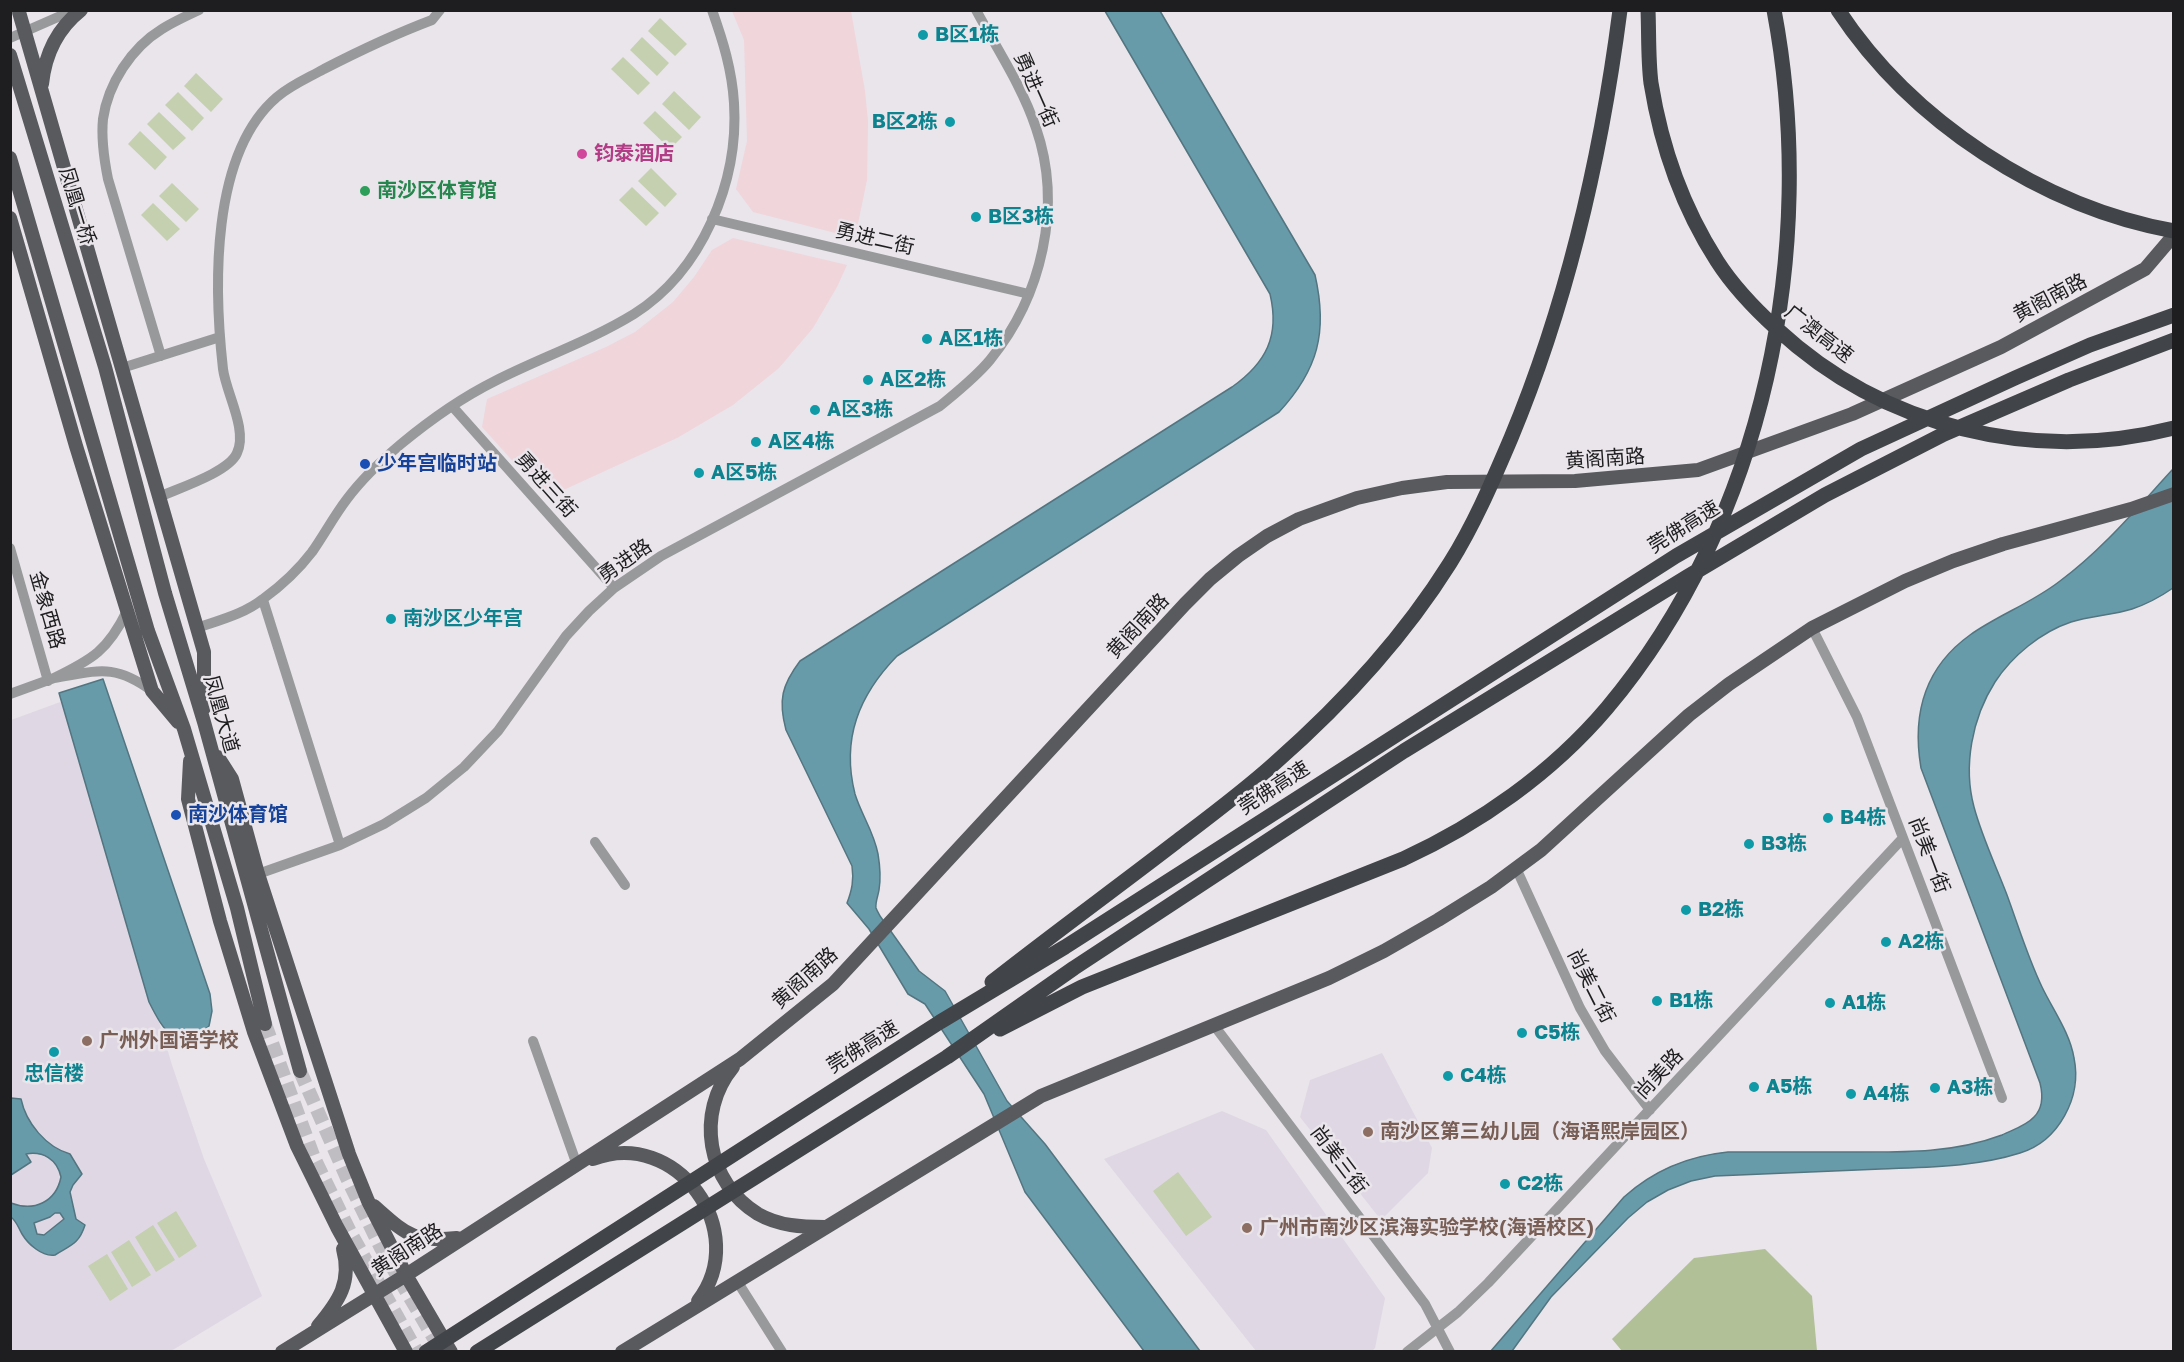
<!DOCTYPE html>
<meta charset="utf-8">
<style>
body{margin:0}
#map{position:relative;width:2184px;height:1362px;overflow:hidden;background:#e9e5eb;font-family:"Golos Text",sans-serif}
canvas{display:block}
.frame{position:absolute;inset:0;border:12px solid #1e1d1f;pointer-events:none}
</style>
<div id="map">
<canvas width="2184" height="1362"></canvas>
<div class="frame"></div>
</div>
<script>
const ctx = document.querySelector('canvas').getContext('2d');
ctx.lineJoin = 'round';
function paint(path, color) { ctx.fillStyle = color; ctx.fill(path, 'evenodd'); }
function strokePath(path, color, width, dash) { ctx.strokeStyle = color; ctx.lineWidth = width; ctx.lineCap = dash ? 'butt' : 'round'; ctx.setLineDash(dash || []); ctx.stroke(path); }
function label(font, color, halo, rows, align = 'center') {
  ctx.font = font + ' "Golos Text","Noto Sans SC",sans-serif'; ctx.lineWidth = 5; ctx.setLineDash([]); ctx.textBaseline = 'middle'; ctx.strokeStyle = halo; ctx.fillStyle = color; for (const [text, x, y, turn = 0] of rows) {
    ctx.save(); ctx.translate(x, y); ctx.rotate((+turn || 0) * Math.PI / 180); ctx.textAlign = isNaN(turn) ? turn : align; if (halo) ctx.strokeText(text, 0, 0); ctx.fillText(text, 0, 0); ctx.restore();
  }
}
paint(new Path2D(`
 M732,11H851L865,91L868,121L867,180L855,238L753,212L736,189L747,141L744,40Z
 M733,238L847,265L837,287L813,328L779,368L733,405L677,438L546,498L482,427L487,399L606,347L635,332L673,302L694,277L712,250Z`), '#f0d5db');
paint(new Path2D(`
 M63,701L172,1065L204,1159L262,1296L171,1351L11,1352V720Z
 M1382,1053L1432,1148L1428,1173L1381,1220L1300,1117L1310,1080Z
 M1222,1111L1266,1130L1385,1298L1375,1348L1371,1352L1256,1351L1104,1159Z`), '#dfd8e4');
paint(new Path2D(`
 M660,18L687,44L675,56L648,31Z
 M642,37L669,63L657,76L630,50Z
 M623,57L650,83L638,95L611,69Z
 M196,73L223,99L211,112L184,86Z
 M674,91L701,117L689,130L662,104Z
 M178,92L204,118L192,131L165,105Z
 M655,111L682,137L670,149L643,123Z
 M159,112L186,138L173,150L147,124Z
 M140,131L167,157L155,170L128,144Z
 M651,168L677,194L665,207L638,181Z
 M172,183L199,209L186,222L159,196Z
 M632,187L659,213L646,226L619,200Z
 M153,203L180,229L167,241L141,215Z
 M1178,1172L1212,1217L1186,1236L1153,1191Z
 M176,1211L197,1246L179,1258L157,1223Z
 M153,1225L175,1260L156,1272L135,1237Z
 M129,1240L151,1275L132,1287L111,1252Z
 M107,1254L128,1289L110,1301L88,1266Z`), '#c4d0af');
paint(new Path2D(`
 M1765,1249L1812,1296L1817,1351H1622L1612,1339L1694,1258Z`), '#b1c096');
const water = new Path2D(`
 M1105,11H1160L1315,275C1328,332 1318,370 1279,412L897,656C859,695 841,739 855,794C861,814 874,832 878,854C880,866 881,878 879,890C878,896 875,903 876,908C877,911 879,914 880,916L919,971L945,991L1007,1101L1045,1144L1200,1351H1144L1025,1192L984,1094L925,1004L908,994L869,929L847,903C852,890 854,880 852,866L786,730C778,700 782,685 800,661L1232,387C1266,363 1280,336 1270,294Z
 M2173,469V588C2160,597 2147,604 2132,609C2113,615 2091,616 2071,622C2041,632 2012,656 1995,682C1972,718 1963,766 1974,807C1982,837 1996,866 2007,895C2018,925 2028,958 2042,987C2053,1010 2070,1033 2074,1058C2082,1097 2059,1141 2020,1153C1976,1167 1927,1167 1881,1169C1826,1171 1770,1174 1715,1176L1691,1181L1668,1190L1647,1202L1628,1218L1551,1297L1512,1351L1490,1352L1624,1197C1654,1170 1688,1156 1728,1152C1765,1152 1801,1152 1838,1152C1894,1152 1949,1155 2002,1135C2012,1130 2026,1126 2034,1117C2043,1108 2043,1095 2040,1083L1921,768C1912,715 1924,668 1970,635C1998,615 2032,603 2060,581C2103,549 2137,508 2173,469Z
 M103,679L210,994L212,1011L209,1026C177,1054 164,1032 149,1002L59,693Z
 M11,1098L21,1099C26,1123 46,1147 70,1154L82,1174L73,1185L70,1192L76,1219L85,1225C79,1244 71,1245 55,1255C42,1257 28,1244 22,1234C18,1227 17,1222 11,1217V1203C34,1212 56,1202 61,1177C57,1159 43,1151 26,1154L31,1162L11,1175ZM55,1213H60L64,1219L44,1235L37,1234L34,1223L50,1217Z`);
paint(water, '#689baa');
strokePath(water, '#527580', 1.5);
strokePath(new Path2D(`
 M265,1024L314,1158L350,1232L417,1352
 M300,1071L347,1178L381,1248L442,1352`), '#c0bdc2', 14, [14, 7]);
strokePath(new Path2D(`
 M10,38L74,10
 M712,219L1029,294
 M161,356L108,179C104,159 101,139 103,119C108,84 131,48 162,29C173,22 186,16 199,10
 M122,368L220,337
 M452,406L614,588
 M159,497C179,488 229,472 237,453C248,430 226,393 223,369C214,289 210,154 277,97C291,85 308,78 324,69C359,51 395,34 432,20L440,10
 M10,548L48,681
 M263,600L340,845
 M127,611C108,650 93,659 54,678C98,671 114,663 152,691
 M197,628C220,620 244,614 263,599C281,586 299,569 312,552C324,535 334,516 347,499C362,479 382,460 401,444C430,420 461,398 495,381C540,358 590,341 634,314C702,271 739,182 734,103C732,70 723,41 712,10
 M1812,628L1857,717L2002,1098
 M10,694L54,678
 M595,842L625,885
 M1516,868L1580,1008L1605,1051L1650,1110
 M258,874L340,845L384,824L426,798L464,767L498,731L566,636L589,611L614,588L661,556L940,406C958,391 976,377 990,360C1042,296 1063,206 1036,128C1022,86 997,49 976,10
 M1213,1024L1425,1304L1450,1352
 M533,1041L577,1165
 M737,1281L782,1352
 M1407,1352L1458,1312L1488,1283L1903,838`), '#98999b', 10);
strokePath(new Path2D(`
 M19,12L204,652V708
 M10,55L105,367L165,593L204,722L300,1071
 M42,84C45,55 57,29 81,10
 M10,158L148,631L184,729L237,908L265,1024
 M10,218L76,446L152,691L178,722
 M218,757L232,779L258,874L349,1154L368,1201L406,1275L451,1352
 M190,761L188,799L220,921L254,1032L297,1146L337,1227L406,1352
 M733,1067C695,1113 707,1183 758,1214C779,1226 802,1227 825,1227
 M593,1159C676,1127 752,1231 698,1301
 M374,1206C406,1234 413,1243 457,1238
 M318,1326C339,1301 352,1282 343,1249
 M282,1352L406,1275L740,1059L833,984L1185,604L1210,579L1238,556L1267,536L1299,519L1357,498L1402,488L1447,482L1575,481L1698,470L1852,414L2001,347L2145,269L2174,235
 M622,1352L1041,1096L1329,978L1384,951L1438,920L1491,887L1541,850L1689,715L1729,684L1812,628L1905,581L1953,561L2003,544L2131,509L2174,494`), '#585a5e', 14);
strokePath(new Path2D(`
 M1648,10C1649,34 1648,59 1651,83C1661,145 1683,208 1717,261C1733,286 1755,309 1777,329C1883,427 2033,464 2174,428
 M1838,10C1912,122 2042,207 2174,231
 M992,982C1053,934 1115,889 1176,842C1209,817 1244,791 1275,763C1341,705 1403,638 1450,563C1475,523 1493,480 1511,438C1568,301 1601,157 1620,10
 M1000,1029L1082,987L1403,859C1479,824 1552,773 1607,708C1765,520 1819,249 1774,10
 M426,1352L940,1022L1065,947L1676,556L1861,449L2015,378L2090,345L2174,315
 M477,1352L947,1057L1074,968L1404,751L1687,577L1825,495L1944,434L2069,380L2174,340`), '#414448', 15);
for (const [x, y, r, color] of [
 [923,35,6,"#0f9aa8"],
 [950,122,6,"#0f9aa8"],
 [582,154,6,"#d1479c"],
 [365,191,6,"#2e9e5b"],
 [976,217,6,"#0f9aa8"],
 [927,339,6,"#0f9aa8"],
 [868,380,6,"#0f9aa8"],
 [815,410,6,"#0f9aa8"],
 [756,442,6,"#0f9aa8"],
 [365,464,6,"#1a4fb4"],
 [699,473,6,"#0f9aa8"],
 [391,619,6,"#0f9aa8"],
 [176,815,6,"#1a4fb4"],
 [1828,818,6,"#0f9aa8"],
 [1749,844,6,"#0f9aa8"],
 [1686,910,6,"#0f9aa8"],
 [1886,942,6,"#0f9aa8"],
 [1657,1001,6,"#0f9aa8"],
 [1830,1003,6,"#0f9aa8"],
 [1522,1033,6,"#0f9aa8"],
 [87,1041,6,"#8d6e63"],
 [54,1052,6,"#0f9aa8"],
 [1448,1076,6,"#0f9aa8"],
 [1754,1087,6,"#0f9aa8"],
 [1935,1088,6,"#0f9aa8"],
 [1851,1094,6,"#0f9aa8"],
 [1368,1132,6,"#8d6e63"],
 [1505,1184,6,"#0f9aa8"],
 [1247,1228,6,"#8d6e63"]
]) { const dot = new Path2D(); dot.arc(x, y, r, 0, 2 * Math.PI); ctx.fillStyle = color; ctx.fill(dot); strokePath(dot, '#e9e5eb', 2); }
label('bold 20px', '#0d838f', '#e9e5eb', [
 ["B区1栋",935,35],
 ["B区2栋",938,122,"right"],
 ["B区3栋",988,217],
 ["A区1栋",939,339],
 ["A区2栋",880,380],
 ["A区3栋",827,410],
 ["A区4栋",768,442],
 ["A区5栋",711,473],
 ["南沙区少年宫",403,619],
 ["B4栋",1840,818],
 ["B3栋",1761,844],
 ["B2栋",1698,910],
 ["A2栋",1898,942],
 ["B1栋",1669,1001],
 ["A1栋",1842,1003],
 ["C5栋",1534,1033],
 ["忠信楼",54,1074,"center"],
 ["C4栋",1460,1076],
 ["A5栋",1766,1087],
 ["A3栋",1947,1088],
 ["A4栋",1863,1094],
 ["C2栋",1517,1184]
], 'left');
label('20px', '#1e1d1f', '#e9e5eb', [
 ["勇进一街",1036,90,66],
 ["凤凰一桥",77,206,73],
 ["勇进二街",875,239,13],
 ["黄阁南路",2050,298,-28],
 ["广澳高速",1819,334,38],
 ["黄阁南路",1605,459,-4],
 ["勇进三街",546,485,48],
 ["莞佛高速",1684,527,-32],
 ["勇进路",625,561,-35],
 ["金象西路",47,610,74],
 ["黄阁南路",1138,626,-47],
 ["凤凰大道",221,714,74],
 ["莞佛高速",1274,788,-33],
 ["尚美一街",1929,855,69],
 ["黄阁南路",805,978,-42],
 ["尚美二街",1591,986,63],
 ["莞佛高速",863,1047,-32],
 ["尚美路",1659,1074,-47],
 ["尚美三街",1339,1160,53],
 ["黄阁南路",407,1250,-33]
]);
label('bold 20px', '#b23c85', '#e9e5eb', [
 ["钧泰酒店",594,154]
], 'left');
label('bold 20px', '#27864d', '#e9e5eb', [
 ["南沙区体育馆",377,191]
], 'left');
label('bold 20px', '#164399', '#e9e5eb', [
 ["少年宫临时站",377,464],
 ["南沙体育馆",188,815]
], 'left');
label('bold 20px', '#785e54', '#e9e5eb', [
 ["广州外国语学校",99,1041],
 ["南沙区第三幼儿园（海语熙岸园区）",1380,1132],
 ["广州市南沙区滨海实验学校(海语校区)",1259,1228]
], 'left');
</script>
